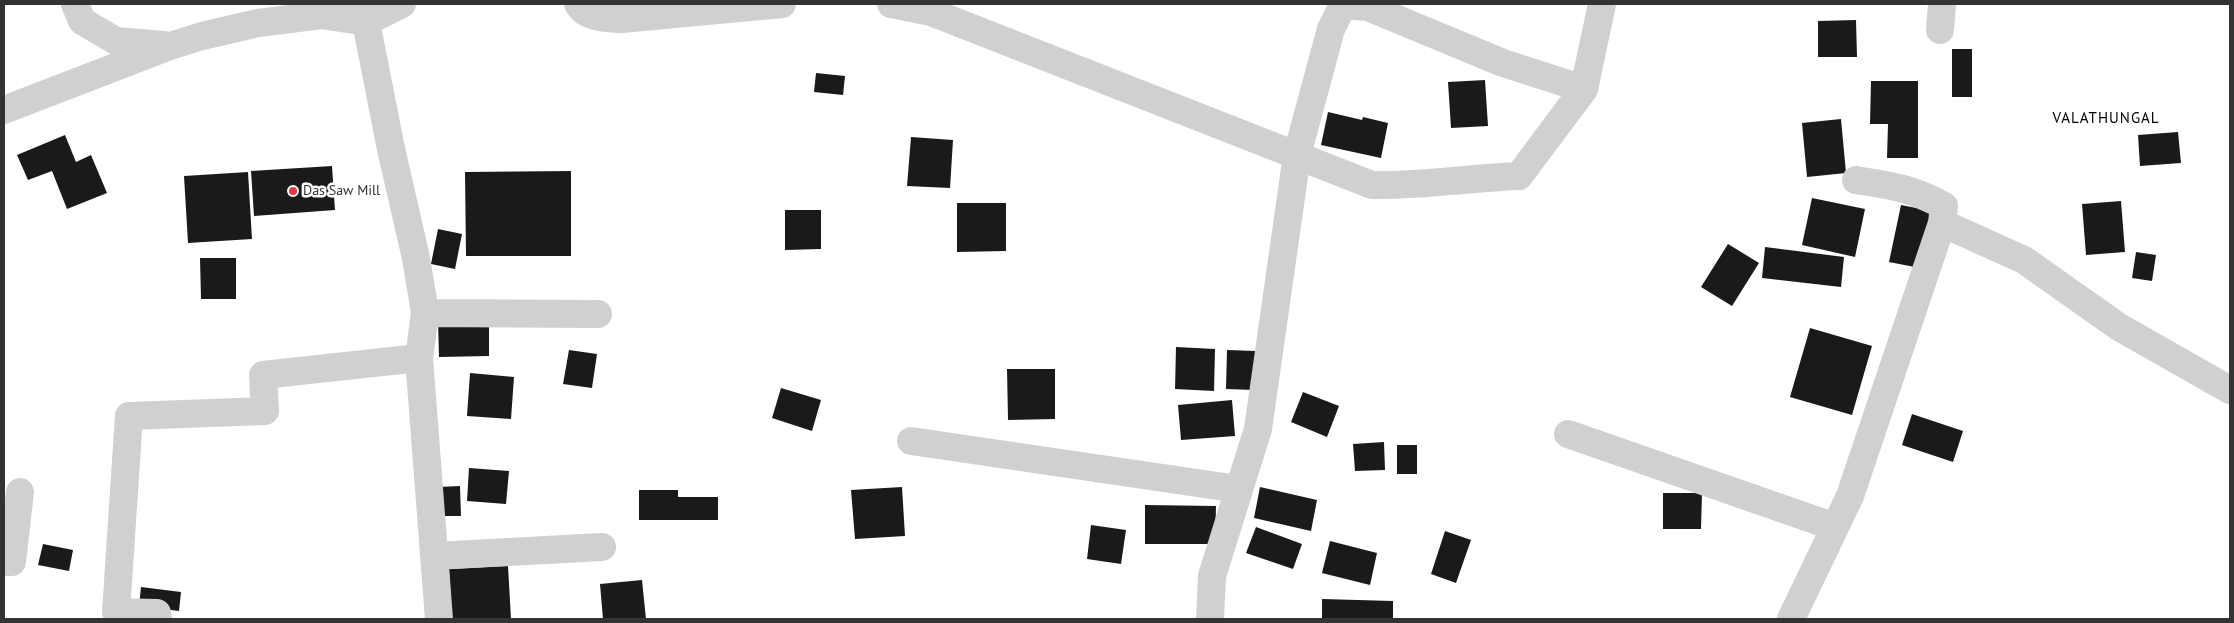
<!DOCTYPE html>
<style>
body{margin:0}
#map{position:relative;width:2234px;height:623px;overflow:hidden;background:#fff;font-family:"PT Sans",sans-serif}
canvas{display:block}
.frame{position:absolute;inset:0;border:5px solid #333;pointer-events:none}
</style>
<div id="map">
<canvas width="2234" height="623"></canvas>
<div class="frame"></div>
</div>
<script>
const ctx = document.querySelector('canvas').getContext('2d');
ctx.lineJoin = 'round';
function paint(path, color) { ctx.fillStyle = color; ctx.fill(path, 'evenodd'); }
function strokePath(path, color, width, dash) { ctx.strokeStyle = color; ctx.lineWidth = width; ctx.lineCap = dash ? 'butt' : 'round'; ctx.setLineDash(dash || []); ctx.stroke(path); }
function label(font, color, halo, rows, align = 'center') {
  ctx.font = font + ' "PT Sans",sans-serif'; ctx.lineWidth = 5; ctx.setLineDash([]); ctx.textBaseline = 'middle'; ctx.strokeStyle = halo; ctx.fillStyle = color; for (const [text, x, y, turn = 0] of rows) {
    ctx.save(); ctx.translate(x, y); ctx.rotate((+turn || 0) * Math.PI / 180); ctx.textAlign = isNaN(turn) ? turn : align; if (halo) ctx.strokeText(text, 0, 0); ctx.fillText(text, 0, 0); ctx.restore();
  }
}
paint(new Path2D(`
 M1856,20L1857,57H1818V21Z
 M1952,49H1972V97H1952Z
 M816,73L845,76L843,95L814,92Z
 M1485,80L1488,126L1451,128L1448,82Z
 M1871,81H1918V158H1887L1888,124H1870Z
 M1328,112L1362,120L1363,117L1388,123L1381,158L1321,145Z
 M1841,119L1846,173L1807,177L1802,123Z
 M2178,132L2181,163L2140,166L2138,135Z
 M65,135L76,162L91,155L107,193L67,209L52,171L28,180L17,155Z
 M911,137L953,140L950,188L907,186Z
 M332,166L335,210L254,216L251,171Z
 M571,171V256H466L465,172Z
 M248,172L252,239L188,243L184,176Z
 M1812,198L1865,209L1855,257L1802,245Z
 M2121,201L2125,252L2086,255L2082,204Z
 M957,203H1006V251L957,252Z
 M1901,205L1937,212L1925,269L1889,262Z
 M785,210H821V249L785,250Z
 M438,229L462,234L455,269L431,264Z
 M1728,244L1759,263L1732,306L1701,287Z
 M1765,247L1844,257L1841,287L1762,278Z
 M2136,252L2156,255L2152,281L2132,278Z
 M200,258H236V299H201Z
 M438,321H489V356L439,357Z
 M1810,328L1872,346L1852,415L1790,397Z
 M1176,347L1215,349L1214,391L1175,389Z
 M569,350L597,354L592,388L563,384Z
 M1227,350L1256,351L1254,390L1226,389Z
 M1007,369H1055V419L1008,420Z
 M470,373L514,377L511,419L467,416Z
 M781,388L821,400L812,431L772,418Z
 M1303,392L1339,406L1327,437L1291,422Z
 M1232,400L1235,436L1181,440L1178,405Z
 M1912,414L1963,431L1953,462L1902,445Z
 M1384,442L1385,470L1355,471L1353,444Z
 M1397,445H1417V474H1397Z
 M469,468L509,471L506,504L467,501Z
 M460,486L461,516H439L438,487Z
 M902,487L905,536L855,539L851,490Z
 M1260,487L1317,500L1311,531L1254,518Z
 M639,490H678V497H718V520H639Z
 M1663,493H1702L1701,529H1663Z
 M1145,505L1216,506L1215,544H1145Z
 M1091,525L1126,530L1121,564L1087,559Z
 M1256,527L1302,544L1293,569L1246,553Z
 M1445,531L1471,540L1456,583L1431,574Z
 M1330,541L1377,553L1370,585L1322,573Z
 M43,544L73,550L69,571L38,565Z
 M508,566L511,619H452L449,569Z
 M642,580L646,619H603L600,584Z
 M141,587L181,592L179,611L139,606Z
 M1322,599L1393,601V619H1322Z`), '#1a1a1a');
strokePath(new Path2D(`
 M75,4L82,21L116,41L164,45
 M360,4L366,22L391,149L416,258L425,313L419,358L439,619
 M578,4C586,19 607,18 622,19L782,4
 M891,4L931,12L1372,185C1421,186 1470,178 1519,176L1584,89L1602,4
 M1940,30L1942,4
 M4,110L170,46L202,36L258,23L322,15L366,22L402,4
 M1856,180C1892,186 1912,188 1944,206L1942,223
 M425,313L598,314
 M1568,434L1835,527
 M911,441L1238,489
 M434,556L602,547
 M4,562H12L20,492
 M158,619L157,613L116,612L129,416L265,411L263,375L419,358
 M1210,619L1212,576L1258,429L1297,155L1331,29L1343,5L1368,7L1503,63L1584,89
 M1791,619L1850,496L1942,223L2024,260L2119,327L2230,390`), '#d0d0d0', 28);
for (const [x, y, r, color] of [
 [293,191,5,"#e63946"]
]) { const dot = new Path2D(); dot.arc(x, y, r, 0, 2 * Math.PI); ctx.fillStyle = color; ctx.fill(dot); strokePath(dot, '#fff', 2); }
label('14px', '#333', '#fff', [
 ["Das Saw Mill",303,191]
], 'left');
ctx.letterSpacing = '1px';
label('15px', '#000', '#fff', [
 ["VALATHUNGAL",2106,119]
]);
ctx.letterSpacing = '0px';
</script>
